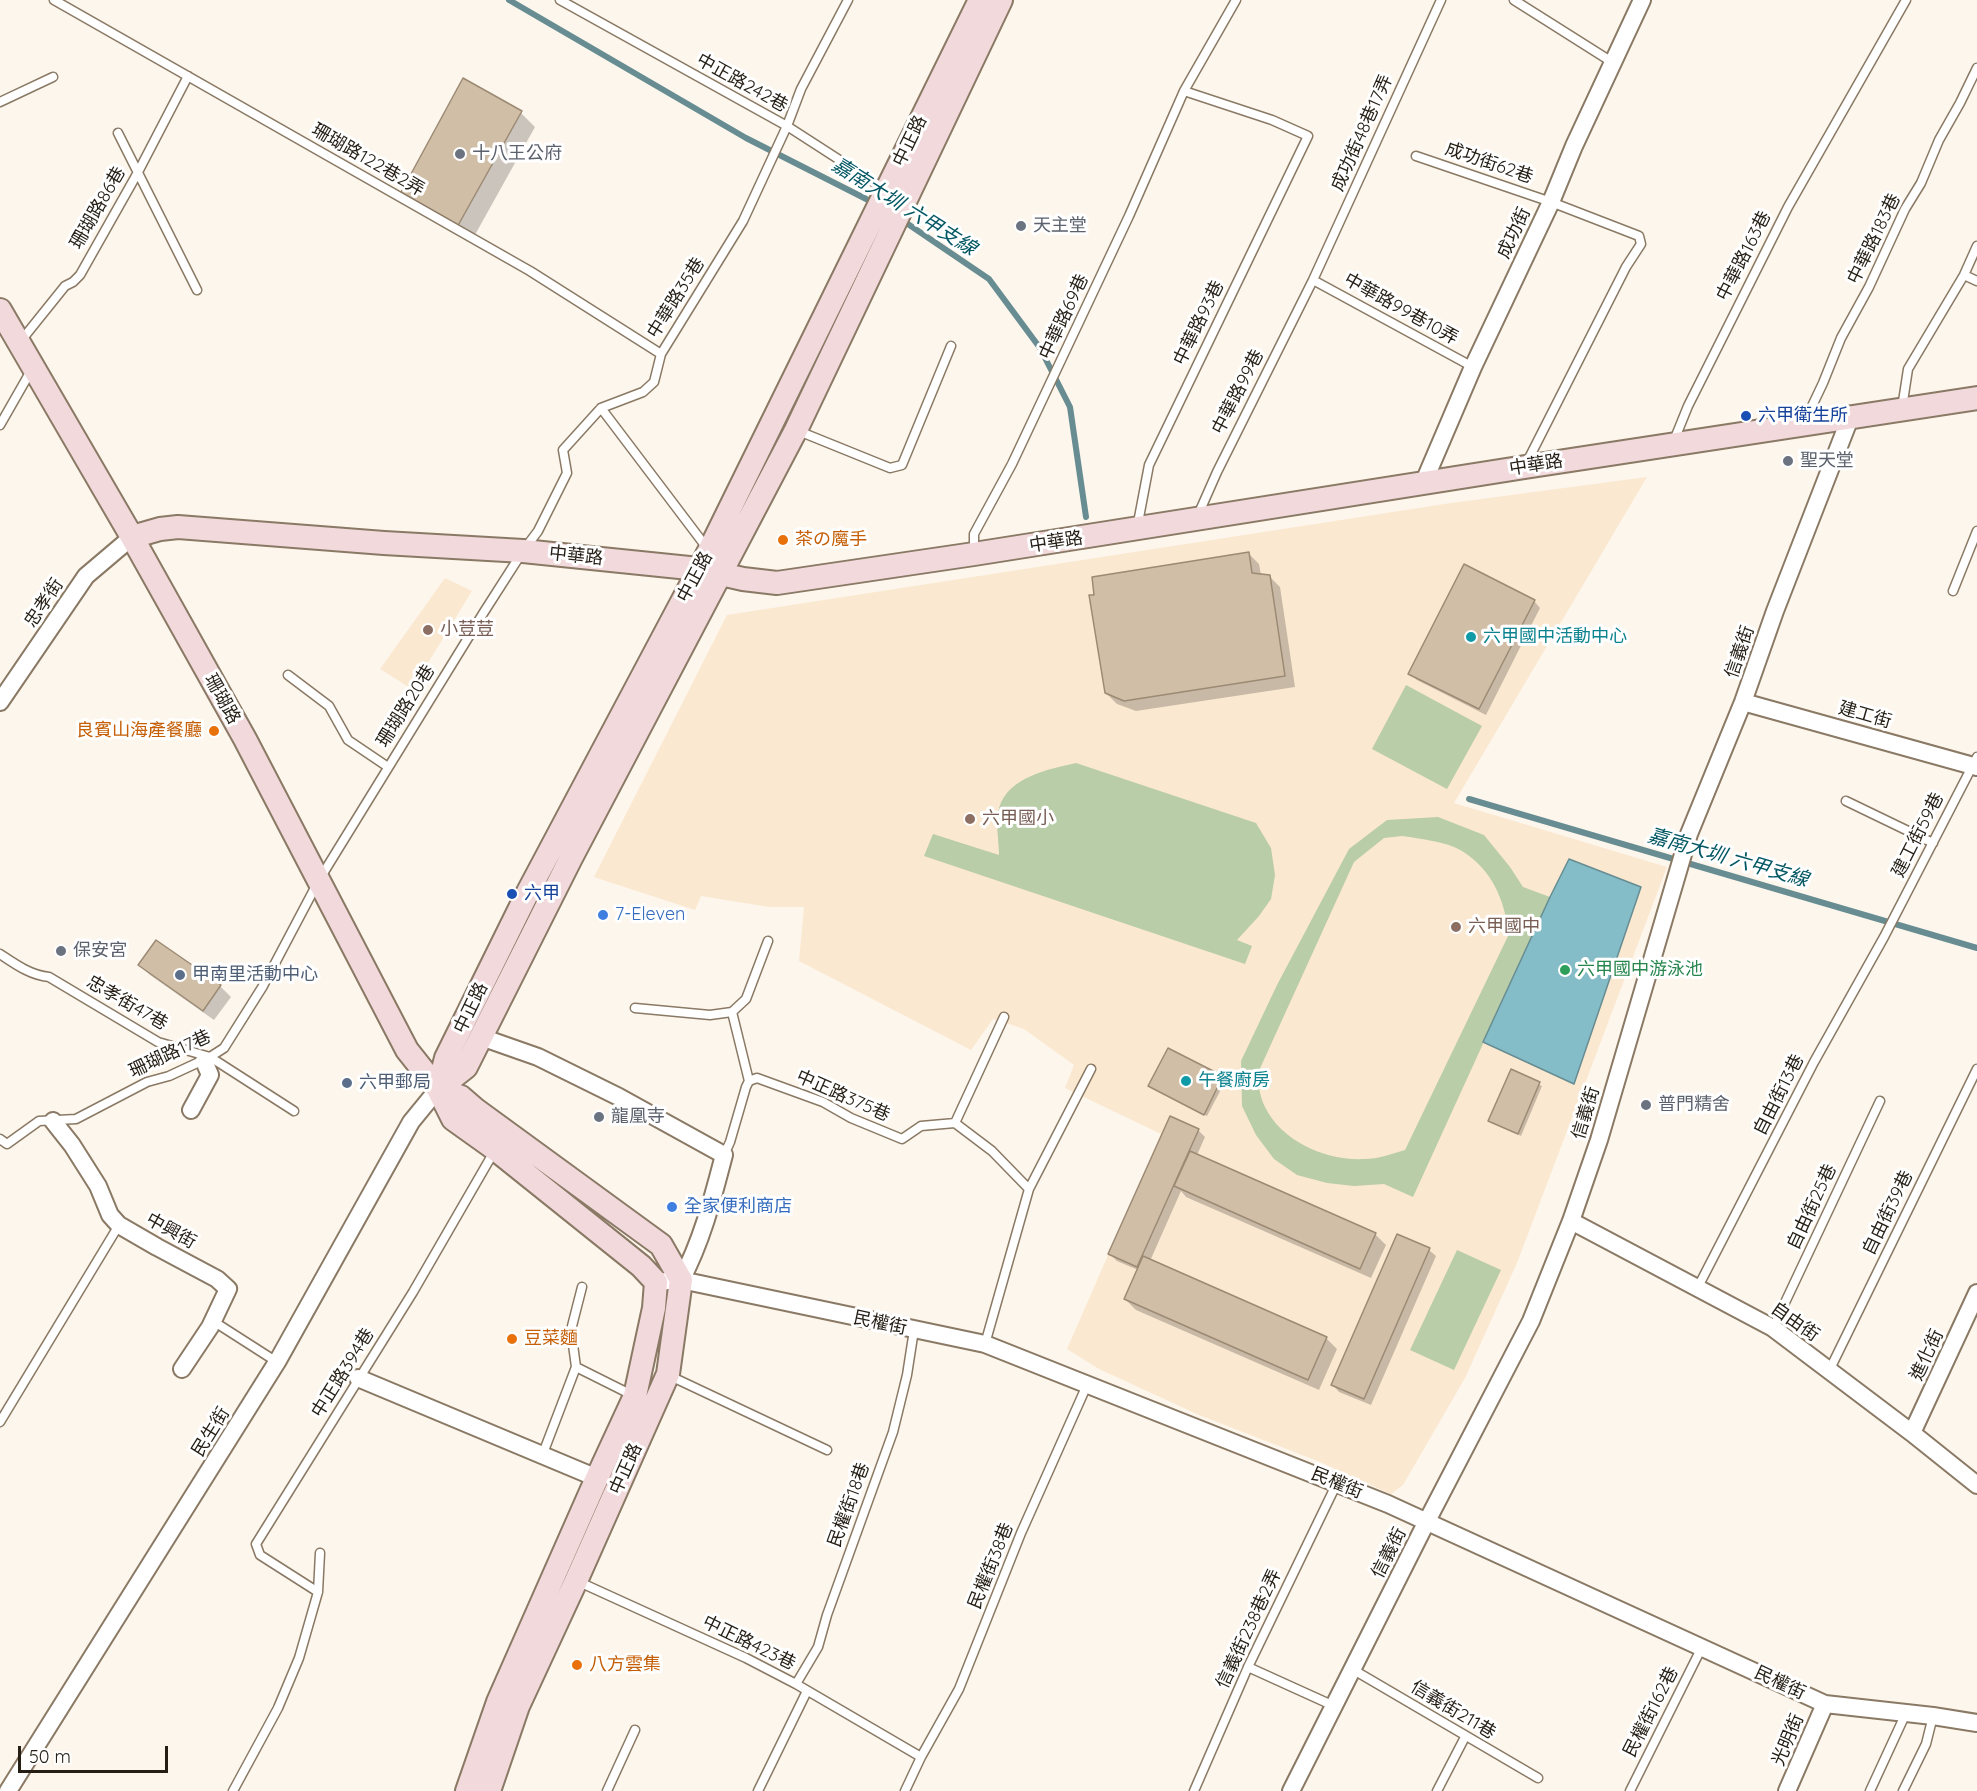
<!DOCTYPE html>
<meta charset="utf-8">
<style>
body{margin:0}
#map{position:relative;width:1977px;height:1791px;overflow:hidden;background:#fdf6ec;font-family:Quicksand,sans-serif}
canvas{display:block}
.scale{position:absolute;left:18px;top:1746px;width:150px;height:27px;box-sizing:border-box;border:3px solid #241e15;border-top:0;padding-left:8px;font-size:18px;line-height:21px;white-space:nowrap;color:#241e15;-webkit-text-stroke:4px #fff;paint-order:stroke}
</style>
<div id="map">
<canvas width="1977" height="1791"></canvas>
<div class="scale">50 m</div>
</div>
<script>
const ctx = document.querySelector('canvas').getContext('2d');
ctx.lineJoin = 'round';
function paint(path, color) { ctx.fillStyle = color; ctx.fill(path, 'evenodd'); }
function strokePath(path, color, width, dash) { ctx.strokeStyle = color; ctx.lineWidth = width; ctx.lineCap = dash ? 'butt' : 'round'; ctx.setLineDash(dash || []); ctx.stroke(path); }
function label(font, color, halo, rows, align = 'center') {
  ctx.font = font + ' Quicksand,"Noto Sans TC","Noto Sans JP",sans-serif'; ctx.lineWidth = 6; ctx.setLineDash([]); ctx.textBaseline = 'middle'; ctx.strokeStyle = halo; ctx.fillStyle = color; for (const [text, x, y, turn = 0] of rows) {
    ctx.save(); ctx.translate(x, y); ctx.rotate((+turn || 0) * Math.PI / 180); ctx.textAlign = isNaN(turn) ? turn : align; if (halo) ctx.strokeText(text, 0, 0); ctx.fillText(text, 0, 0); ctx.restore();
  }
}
paint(new Path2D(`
 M1647,477L1454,803L1667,867L1517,1263L1465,1378L1403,1485L1391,1494L1320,1462L1199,1415L1099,1369L1067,1349L1161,1134L1065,1088L1074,1065L1024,1029L993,1019L971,1050L799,961L804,907H769L701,896L695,910L594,877L727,615L1451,503Z
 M445,578L472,591L412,689L380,669Z`), '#fbe8d0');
paint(new Path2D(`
 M1406,685L1482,726L1447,789L1372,749Z
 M1076,763L1256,823L1271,848L1275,875L1271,899L1259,916L1237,940L1252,946L1245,964L924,856L933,834L999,855C999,840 995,823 999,808C1008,777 1049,769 1076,763Z
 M1438,817L1484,835L1510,867L1523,887L1550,897L1413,1197L1384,1184L1354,1186L1327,1183L1297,1175L1274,1159L1256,1135L1242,1106L1241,1061L1277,985L1349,849L1387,820ZM1402,836C1421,839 1445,841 1462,851C1493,871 1504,899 1509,934L1405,1150C1392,1154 1378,1159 1364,1159C1327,1161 1282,1142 1265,1107C1260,1097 1259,1087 1257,1075L1354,862L1384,838Z
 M1457,1250L1501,1270L1454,1370L1410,1350Z`), '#b8cda8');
const water = new Path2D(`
 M1569,859L1641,887L1574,1084L1483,1042L1550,897Z`);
paint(water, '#84bcc7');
strokePath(water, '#678d92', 1.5);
paint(new Path2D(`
 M521,113L535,127L471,242L415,210L401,196Z
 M1248,553L1259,564L1261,575L1269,576L1280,587L1295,687L1136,711L1117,704L1106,693Z
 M1534,601L1540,608L1486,715L1417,680L1410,673Z
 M140,965L220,986L231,997L214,1020L150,975Z
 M1168,1050L1226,1080L1207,1116L1150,1086Z
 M1512,1071L1542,1086L1521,1136L1490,1121Z
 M1198,1130L1205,1137L1197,1155L1375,1234L1386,1245L1371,1278L1186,1197L1181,1191L1150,1261L1326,1338L1337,1349L1319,1390L1136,1310L1125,1299L1138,1270L1117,1261L1110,1254Z
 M1429,1250L1436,1256L1371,1405L1339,1392L1333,1385Z`), '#0003');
strokePath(new Path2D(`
 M509,0L746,138L876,204
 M902,220L989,279L1040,348L1070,407L1086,517
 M1469,799L1977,948`), '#678d92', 6);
const building = new Path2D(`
 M463,78L522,111L456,229L399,196Z
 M1249,552L1252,573L1270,575L1285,676L1124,701L1105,693L1089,595H1094L1092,577Z
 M1464,564L1535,600L1479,709L1408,674Z
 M156,940L221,985L203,1011L138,965Z
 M1168,1048L1223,1076L1204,1115L1148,1086Z
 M1511,1069L1540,1082L1518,1134L1488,1121Z
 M1170,1116L1199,1129L1137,1267L1108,1254Z
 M1190,1151L1376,1233L1360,1269L1174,1186Z
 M1397,1234L1430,1248L1364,1399L1331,1385Z
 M1143,1256L1327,1337L1308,1380L1124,1299Z`);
paint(building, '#d0bea6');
strokePath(building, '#9c8a74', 1.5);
const lane = new Path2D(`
 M54,0L530,271L661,354
 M560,0L787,126L886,190
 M1514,0L1612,62
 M0,102L53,77
 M118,133L197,290
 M1416,156L1551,202L1639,236L1641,244L1626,267L1526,464
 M1964,275L1977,281
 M1313,280L1473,367
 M20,342L65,286L73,282L80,275L137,174L188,76
 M601,408L707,548
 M1902,408L1908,369L1964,275L1977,246
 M1804,423L1823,383L1841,338L1869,287L1905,209L1921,183L1939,140L1960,103L1977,68
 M0,425L32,369
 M796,430L890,468L902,465L951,346
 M1673,443L1688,406L1788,207L1906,0
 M1198,515L1217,472L1313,280L1441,0
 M1137,528L1149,465L1308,136L1272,120L1184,91
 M974,554V534L1012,464L1129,216L1184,91L1236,0
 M1953,591L1977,531
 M288,675L329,706L348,740L388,767
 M1846,801L1933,843
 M0,954C15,964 30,975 49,977L158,1042L210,1057L294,1111
 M635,1008L710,1015L732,1012L746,999L768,941
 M732,1012L749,1081
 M955,1123L1004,1017
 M955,1123L992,1151L1029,1189
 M0,1139L7,1144L39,1121L76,1119L147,1082L169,1076L210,1057L224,1048L263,986L319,880L484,612L523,551L538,531L567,473L563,450L601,408L643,392L654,382L661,354L743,221L787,126L801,89L848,0
 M724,1155L730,1142L746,1087L749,1081L757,1078L823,1102L851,1118L902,1139L921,1126L955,1123
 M1698,1287L1814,1062L1884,937L1977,757
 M213,1321L277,1362
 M1773,1328L1880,1101
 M985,1344L1029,1189L1091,1069
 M576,1367L632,1395
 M1829,1371L1977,1069
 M668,1375L827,1450
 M0,1422L119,1225
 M542,1456L576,1367L571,1330L582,1287
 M577,1581L746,1658L796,1684L921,1757
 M318,1592L260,1555L256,1544L413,1292L495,1150
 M1248,1667L1334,1706
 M1352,1669L1538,1778
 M796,1684L818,1647L827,1615L893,1432L907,1375L914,1330
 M233,1791L278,1708L299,1658L318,1592L320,1553
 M607,1791L635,1730
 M758,1791L807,1691
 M905,1791L921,1757L959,1689L1021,1533L1087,1385
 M1194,1791L1248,1667L1337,1483
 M1437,1791L1465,1737
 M1630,1791L1702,1647
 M1870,1791L1906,1713
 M1903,1791L1926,1744L1933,1716`);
const street = new Path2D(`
 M1423,484L1473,367L1551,202L1574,146L1642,0
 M0,702L86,576L132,537
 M1743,702L1977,767
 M481,1037L538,1057L619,1097L724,1155C713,1197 702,1241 681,1280
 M191,1110L210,1075L204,1061
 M53,1121L72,1145L98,1186L110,1215L119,1225L157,1247L217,1279L228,1289L210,1327L182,1369
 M1571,1221L1773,1328L1912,1433L1977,1485
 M656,1282L681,1280L985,1344L1388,1504L1825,1704L1933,1716L1977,1723
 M358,1378L597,1478
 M1912,1433L1977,1293
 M8,1791L277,1362L411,1122L438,1089
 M1291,1791L1427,1521L1531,1321L1571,1221L1599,1140L1689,834L1743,702L1775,611L1850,418
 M1787,1791L1825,1704`);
const secondary = new Path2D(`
 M0,310L132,537L245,739L407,1050L438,1089L453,1119L495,1149L641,1266L656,1282L654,1308L635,1396L597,1478L498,1702L467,1791
 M132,537L160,529L178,527L384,543L523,551L699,569L743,579L777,583L974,554L1525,467L1977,398
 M438,1089L466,1067L571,858L796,430L1001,0
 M438,1089L446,1058L528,892L709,551L980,0
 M438,1089L461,1097L476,1110L661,1245L681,1280L668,1374L576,1581L518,1706L489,1791`);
strokePath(lane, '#8a7964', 11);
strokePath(street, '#8a7964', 20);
strokePath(secondary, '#8a7964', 26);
strokePath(lane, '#fff', 8);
strokePath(street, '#fff', 16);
strokePath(secondary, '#f1d9dc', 22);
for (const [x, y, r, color] of [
 [460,154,6,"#6b7280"],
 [1021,226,6,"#6b7280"],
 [1746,416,6,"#1a4fb4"],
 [1788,461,6,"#6b7280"],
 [783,540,6,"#e8710a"],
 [428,630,6,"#8d6e63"],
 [1471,637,6,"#0f9aa8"],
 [214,731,6,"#e8710a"],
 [970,819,6,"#8d6e63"],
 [512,894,6,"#1a4fb4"],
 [603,915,6,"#3f7fe0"],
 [1456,927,6,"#8d6e63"],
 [61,951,6,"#6b7280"],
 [1565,970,6,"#2e9e5b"],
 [180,975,6,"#5c6f8a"],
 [1186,1081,6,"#0f9aa8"],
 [347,1083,6,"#5c6f8a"],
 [1646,1105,6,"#6b7280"],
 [599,1117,6,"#6b7280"],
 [672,1207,6,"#3f7fe0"],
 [512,1339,6,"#e8710a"],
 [577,1665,6,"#e8710a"]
]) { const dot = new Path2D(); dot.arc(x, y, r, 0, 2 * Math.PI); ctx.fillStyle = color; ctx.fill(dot); strokePath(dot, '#fff', 2); }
label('18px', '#241e15', '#fff', [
 ["中正路242巷",742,83,29],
 ["成功街48巷17弄",1362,133,-66],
 ["中正路",910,141,-64],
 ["珊瑚路122巷2弄",368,160,30],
 ["成功街62巷",1489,163,19],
 ["珊瑚路86巷",98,208,-60],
 ["成功街",1514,233,-65],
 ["中華路183巷",1874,239,-64],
 ["中華路163巷",1744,256,-63],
 ["中華路35巷",676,298,-58],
 ["中華路99巷10弄",1401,309,29],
 ["中華路69巷",1064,317,-65],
 ["中華路93巷",1199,323,-64],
 ["中華路99巷",1238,392,-63],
 ["中華路",1536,465,-9],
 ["中華路",1056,542,-9],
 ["中華路",576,556,6],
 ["中正路",695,577,-62],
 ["忠孝街",44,603,-56],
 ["信義街",1740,652,-71],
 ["珊瑚路",222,699,61],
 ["珊瑚路20巷",406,706,-58],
 ["建工街",1865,715,16],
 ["建工街59巷",1918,835,-63],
 ["忠孝街47巷",127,1003,30],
 ["中正路",471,1008,-64],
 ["珊瑚路17巷",170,1054,-25],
 ["自由街13巷",1779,1095,-63],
 ["中正路375巷",843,1096,24],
 ["信義街",1586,1113,-73],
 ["自由街25巷",1812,1207,-65],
 ["自由街39巷",1888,1213,-64],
 ["中興街",171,1231,29],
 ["自由街",1795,1322,35],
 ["民權街",880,1323,12],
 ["進化街",1927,1355,-65],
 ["中正路394巷",343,1373,-58],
 ["民生街",211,1432,-58],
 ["中正路",626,1469,-66],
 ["民權街",1337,1483,22],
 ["民權街18巷",849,1505,-70],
 ["信義街",1389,1553,-63],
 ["民權街38巷",991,1566,-68],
 ["信義街238巷2弄",1249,1629,-65],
 ["中正路423巷",749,1643,26],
 ["民權街",1780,1683,25],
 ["信義街211巷",1453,1710,31],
 ["民權街162巷",1651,1712,-63],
 ["光明街",1788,1740,-67]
]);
label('18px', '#5b616d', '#fff', [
 ["十八王公府",472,154],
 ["天主堂",1033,226],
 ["聖天堂",1800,461],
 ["保安宮",73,951],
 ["普門精舍",1658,1105],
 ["龍凰寺",611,1117]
], 'left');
label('18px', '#164399', '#fff', [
 ["六甲衛生所",1758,416],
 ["六甲",524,894]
], 'left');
label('18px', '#c56008', '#fff', [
 ["茶の魔手",795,540],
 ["良賓山海產餐廳",202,731,"right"],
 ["豆菜麵",524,1339],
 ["八方雲集",589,1665]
], 'left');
label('18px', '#785e54', '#fff', [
 ["小荳荳",440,630],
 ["六甲國小",982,819],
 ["六甲國中",1468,927]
], 'left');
label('18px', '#0d838f', '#fff', [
 ["六甲國中活動中心",1483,637],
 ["午餐廚房",1198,1081]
], 'left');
label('18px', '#366cbe', '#fff', [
 ["7-Eleven",615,915],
 ["全家便利商店",684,1207]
], 'left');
label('18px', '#27864d', '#fff', [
 ["六甲國中游泳池",1577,970]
], 'left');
label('18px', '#4e5e75', '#fff', [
 ["甲南里活動中心",192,975],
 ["六甲郵局",359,1083]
], 'left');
label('italic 20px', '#045864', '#fff', [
 ["嘉南大圳 六甲支線",904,207,32],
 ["嘉南大圳 六甲支線",1728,858,16]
]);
</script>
